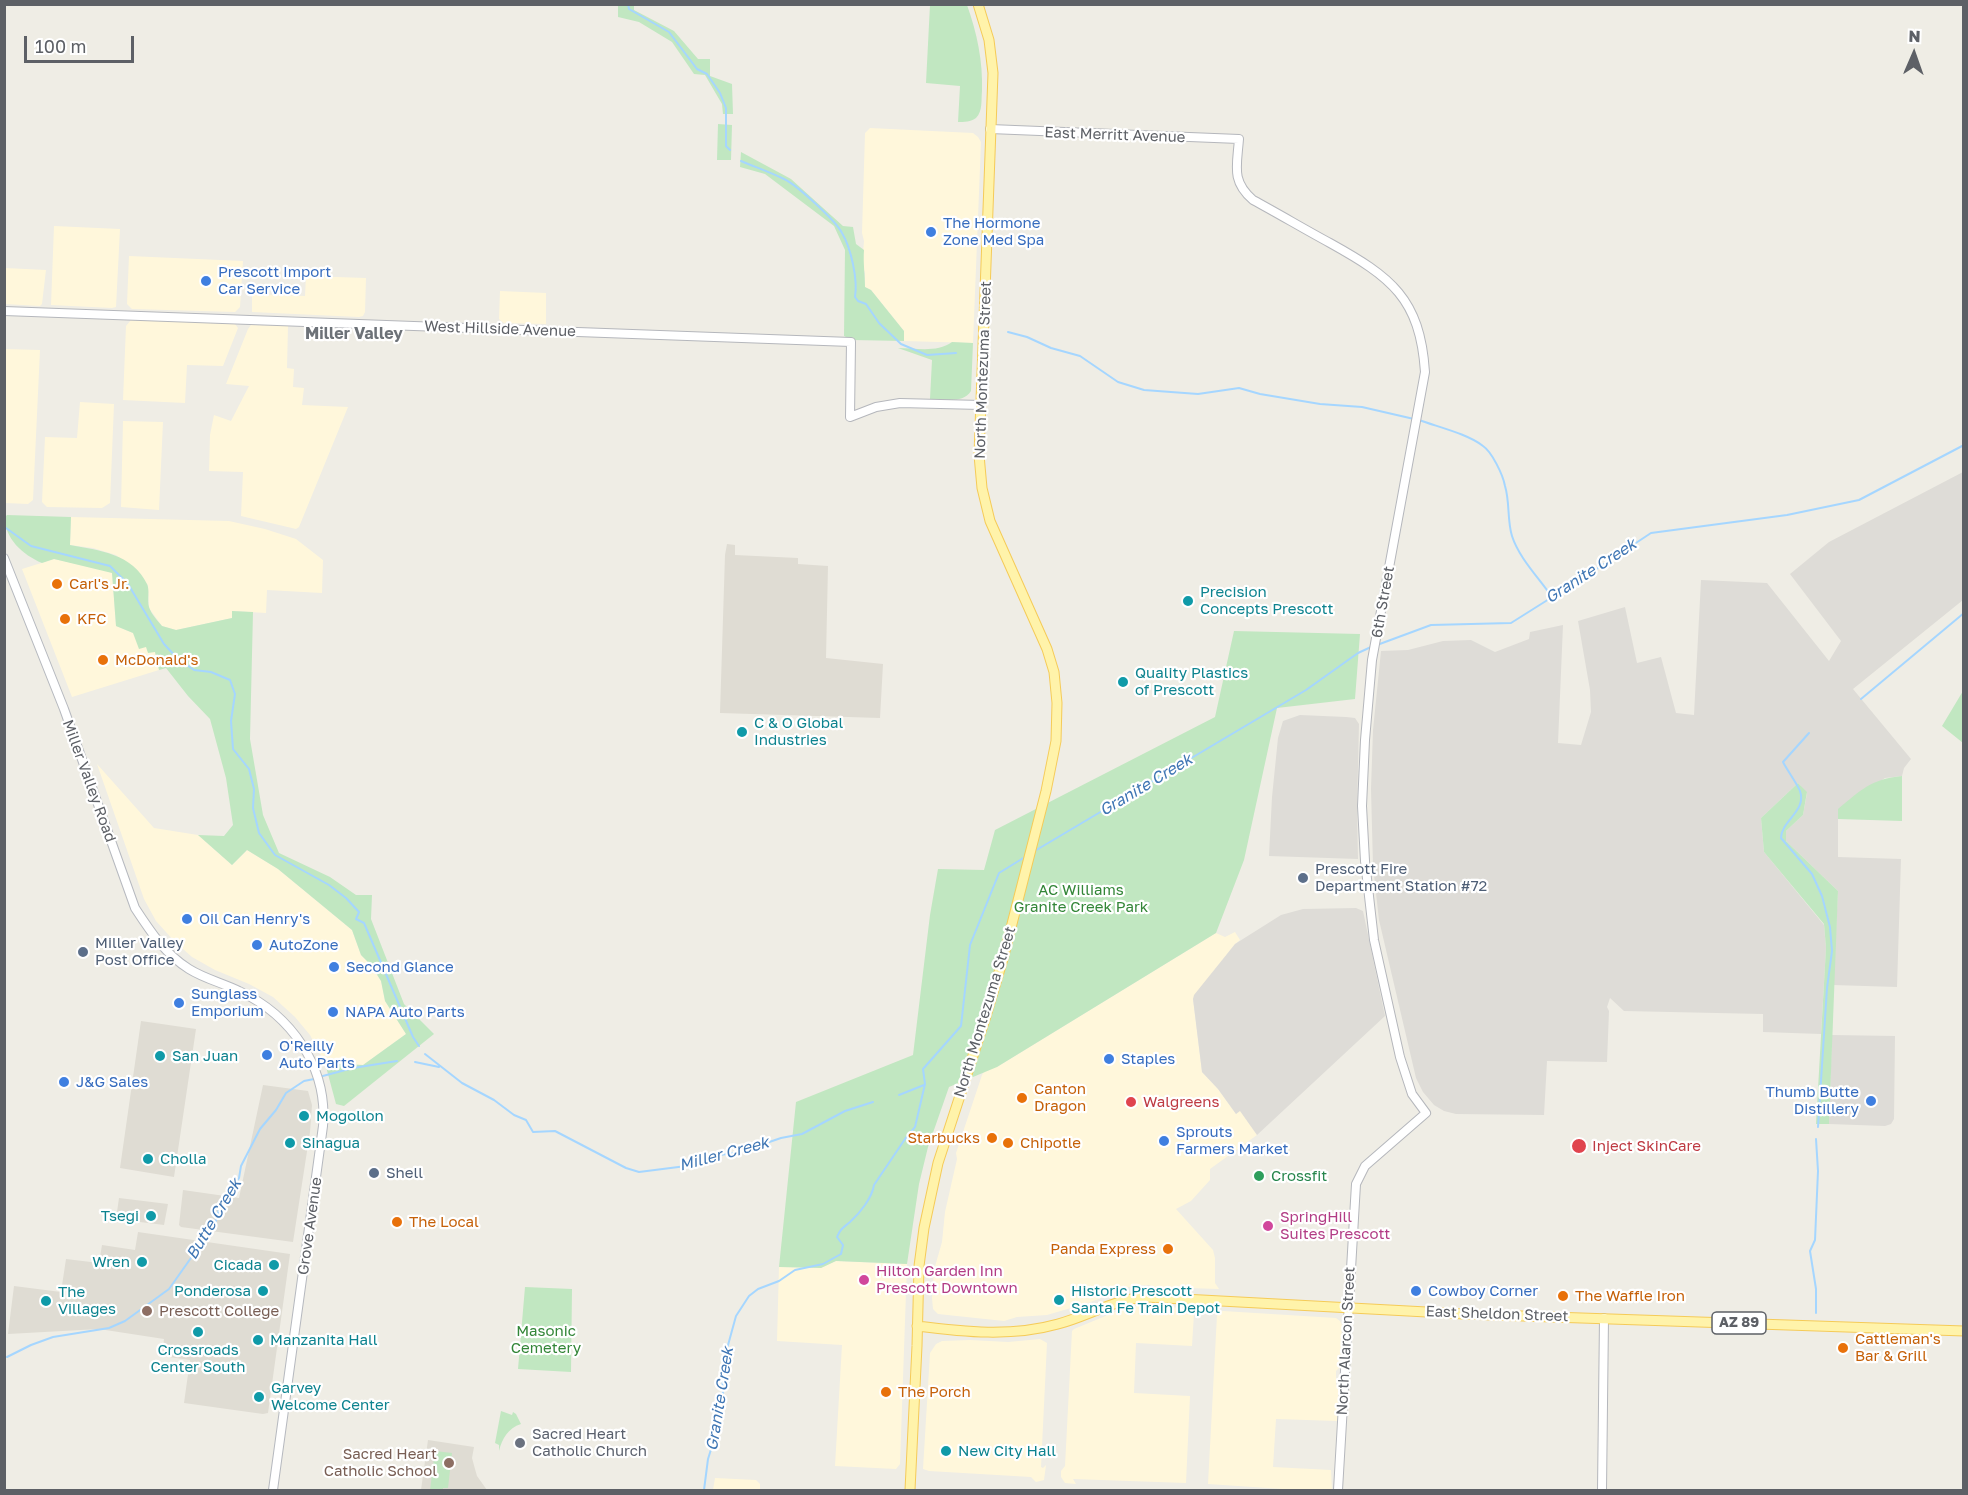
<!DOCTYPE html>
<style>
body{margin:0}
#map{position:relative;width:1968px;height:1495px;overflow:hidden;background:#efede5;font-family:"Golos Text",sans-serif}
canvas{display:block}
.frame{position:absolute;inset:0;border:6px solid #5d6066;pointer-events:none}
.north{position:absolute;left:1884px;top:24px;width:60px;height:60px;-webkit-text-stroke:4px #fff;paint-order:stroke;rotate:2deg;font-size:16px;font-weight:700;line-height:24px;text-align:center;color:#5d6066}
.north::after{content:'';display:block;margin:auto;width:21px;height:27px;background:#5d6066;clip-path:polygon(50% 0,100% 100%,50% 72%,0 100%)}
.scale{position:absolute;left:24px;top:36px;width:110px;height:27px;box-sizing:border-box;border:3px solid #5d6066;border-top:0;padding-left:8px;font-size:18px;line-height:21px;white-space:nowrap;color:#5d6066;-webkit-text-stroke:4px #fff;paint-order:stroke}
</style>
<div id="map">
<canvas width="1968" height="1495"></canvas>
<div class="frame"></div>
<div class="north">N</div>
<div class="scale">100 m</div>
</div>
<script>
const ctx = document.querySelector('canvas').getContext('2d');
ctx.lineJoin = 'round';
function paint(path, color) { ctx.fillStyle = color; ctx.fill(path, 'evenodd'); }
function strokePath(path, color, width, dash) { ctx.strokeStyle = color; ctx.lineWidth = width; ctx.lineCap = dash ? 'butt' : 'round'; ctx.setLineDash(dash || []); ctx.stroke(path); }
function label(font, color, halo, rows, align = 'center') {
  ctx.font = font + ' "Golos Text",sans-serif'; ctx.lineWidth = 4.5; ctx.setLineDash([]); ctx.textBaseline = 'middle'; ctx.strokeStyle = halo; ctx.fillStyle = color; for (const [text, x, y, turn = 0] of rows) {
    ctx.save(); ctx.translate(x, y); ctx.rotate((+turn || 0) * Math.PI / 180); ctx.textAlign = isNaN(turn) ? turn : align; if (halo) ctx.strokeText(text, 0, 0); ctx.fillText(text, 0, 0); ctx.restore();
  }
}
paint(new Path2D(`
 M870,128L973,133L978,137L981,142L973,343L904,341V331L871,290L865,287V273L862,265L864,241L862,233L865,133Z
 M54,226L120,229L116,307L112,308L51,305Z
 M129,256L243,261L240,307L235,312L132,309L127,304Z
 M5,268L46,270L42,304L40,306L5,304Z
 M306,276L366,278L365,312L363,316L359,317L252,312V294L305,296Z
 M500,291L546,293V324L504,323L501,321L499,319Z
 M131,320L235,324L238,328L223,366L187,365L185,403L123,400L126,326Z
 M251,325L288,326L287,368L294,369L293,387L304,388L302,405L348,407L299,527L296,529L241,516L243,472L209,471L210,435L214,415L231,421L249,386L226,384L248,329Z
 M4,349L40,350L33,500L28,504L5,503Z
 M80,402L114,404L110,503L102,508L47,507L42,502L45,437L77,438Z
 M123,421L163,422L159,510L121,507Z
 M71,517L229,521L265,529L296,539L323,560L322,593L267,590L266,613L233,611L232,618L176,630L162,626L149,608L148,585L116,555L93,548L70,545Z
 M54,559L112,572L116,626L133,633L146,647L155,652L159,670L72,697L22,569Z
 M97,764L154,828L198,835L232,865L247,850L278,869L352,930L361,955L371,965L381,981L385,1001L406,1034L363,1065L325,1063L310,1035L295,1017L273,997L249,984L215,970L192,957L175,942L156,921L144,899Z
 M1235,932L1240,940L1235,944L1193,999L1202,1072L1218,1089L1236,1114L1240,1110L1257,1135L1210,1169V1180L1191,1201L1176,1209L1213,1250L1215,1258V1283L1219,1289L1154,1287L1149,1285L1132,1286L1088,1303L1047,1315L1017,1317L1004,1321L938,1314L933,1309L932,1298L934,1270L942,1242L945,1212L957,1159L956,1153L982,1075L989,1064L997,1067L1216,933L1225,937Z
 M836,1261L907,1264L900,1464L896,1469L835,1466L842,1345L777,1341L779,1267L821,1268Z
 M1136,1306L1188,1308L1192,1310L1194,1313L1192,1346L1136,1343L1134,1393L1190,1396L1186,1483L1073,1479L1076,1484L1065,1483L1061,1477V1471L1065,1466L1072,1331L1074,1329L1120,1310Z
 M1223,1311L1336,1318L1340,1321L1342,1325L1340,1367L1336,1371V1385L1339,1384L1337,1421L1276,1419L1273,1467L1331,1470L1332,1490H1298L1208,1484L1217,1315L1219,1312Z
 M1040,1339L1047,1343L1041,1467L1043,1468L1046,1465L1044,1480L1036,1482L1031,1477L929,1471L923,1469L930,1353L936,1344L942,1341L970,1340L1008,1342Z
 M715,1478L756,1480L760,1484V1490H713Z`), '#fff7db');
paint(new Path2D(`
 M1963,472V600L1853,689L1911,759L1904,768L1902,776L1885,778L1838,810V857L1901,859L1897,987L1833,985L1838,891L1786,841V831L1803,815L1807,793L1798,783L1761,818L1764,852L1824,925L1826,948L1821,1034L1763,1032V1014L1624,1011L1610,998L1607,1007L1609,1011L1607,1062L1547,1061L1544,1115L1456,1114L1444,1111L1434,1105L1423,1092L1416,1078L1379,920L1373,866L1371,789L1373,730L1381,651L1408,650L1443,641L1471,640L1495,652L1529,639L1530,632L1563,625L1558,743L1581,745L1591,712L1590,690L1578,621L1625,607L1637,663L1661,657L1676,713L1694,715L1701,580L1767,583L1829,661L1841,641L1790,574L1829,542Z
 M1300,715L1346,717L1355,718L1359,724L1357,810L1358,859L1269,856L1272,797L1278,738L1283,721Z
 M1356,908L1363,911L1385,1016L1257,1135L1240,1111L1236,1114L1218,1089L1202,1072L1193,999L1194,995L1235,944L1281,915L1303,909Z
 M1832,1035L1895,1036L1894,1119L1891,1124L1885,1126L1829,1124Z`), '#dedcd7');
paint(new Path2D(`
 M727,544L735,545V555L798,558V564L828,566L826,658L883,664L880,718L720,713L725,555Z
 M141,1021L196,1029L174,1177L120,1168Z
 M263,1085L308,1091L312,1105L310,1132L293,1242L181,1227L179,1225L183,1190L239,1198Z
 M119,1198L168,1204L164,1225L116,1219Z
 M138,1232L290,1254L268,1413L263,1414L184,1403L190,1360L162,1356L164,1339L99,1329L8,1334L14,1286L61,1292L66,1259L99,1263L102,1245L135,1250Z
 M428,1440L474,1447L472,1458L475,1469L477,1476L487,1490H421Z`), '#dfdcd3');
paint(new Path2D(`
 M618,5H634V10L674,31L698,59H710V76L732,84L733,114H723L722,104L705,75L694,74L672,42L639,22L618,17Z
 M930,5H967C977,33 983,61 982,91C981,100 983,111 976,118C971,122 964,122 958,122L960,86L926,83Z
 M718,124L732,125L731,160H717Z
 M741,152L791,179L843,226L853,227L856,244L864,250C863,263 865,274 865,287L871,290L904,331V341L852,340L844,336L845,250L834,226L765,174L740,167Z
 M952,342L973,343L971,391C963,404 944,399 930,399L932,360L898,348C916,348 937,353 952,342Z
 M7,515L71,517L70,545C99,550 133,554 147,584C150,590 147,600 149,607C151,614 158,621 162,626L176,630L232,618V611L253,612L250,739L263,815L279,853L330,877L356,895H372L371,919L404,1004L434,1034L344,1106L336,1104L325,1063L363,1065L406,1034L385,1001L381,981L371,965L361,955L352,930L278,869L247,850L232,865L198,835L224,836L233,825L226,778L210,719L188,696L166,668L159,670L155,652L148,653L146,647L139,649L133,633L116,626L112,573L54,559L42,563C23,555 4,538 5,517Z
 M1234,631L1360,634L1355,699L1277,708L1244,860L1216,933L997,1067L949,1087L928,1147L919,1184L907,1264L836,1261L821,1268L779,1267L796,1102L913,1055L930,915L938,869L984,870L995,830L1215,717Z
 M1963,691V743L1942,726Z
 M1902,776V821L1838,819V809C1861,790 1871,779 1902,776Z
 M1798,783L1807,792L1803,815L1786,831V841L1838,891L1829,1124H1816L1826,948L1824,924L1764,852L1761,818Z
 M525,1287L572,1289L571,1372L518,1369Z
 M501,1411L512,1415L513,1412L516,1414L521,1424C508,1428 502,1439 499,1451V1445L495,1443Z
 M435,1451L452,1453L448,1488H443V1490H430Z`), '#c1e7c1');
strokePath(new Path2D(`
 M628,4L629,9L669,32L697,69L707,74L720,93L726,108V146L730,150
 M741,161C755,167 770,172 784,179C797,185 836,221 842,233C851,248 858,280 855,297L858,301L866,304L879,323L901,344L927,355L956,353
 M1008,332L1027,337L1051,348L1080,356L1118,382L1144,390L1198,394L1239,388L1260,394L1320,404L1362,407L1414,419
 M1419,420C1438,427 1468,434 1483,446C1492,452 1503,475 1505,486C1510,502 1507,520 1512,536C1519,558 1539,578 1552,597
 M6,528L31,546L110,566L128,584L164,644L177,658L194,670L211,672L230,680L235,694L231,721L233,749L249,769L254,789L253,808L259,833L275,855L329,885L346,898L359,912L356,919L364,923L413,1037L419,1046
 M1377,645L1431,625L1511,623L1592,572L1651,533L1787,515L1859,500L1964,445
 M1861,699L1964,613
 M1809,733L1783,762C1787,770 1798,785 1800,791C1807,811 1781,821 1781,838L1812,874L1822,896L1830,927L1832,951L1827,988L1818,1127
 M1033,852L1306,690L1358,653L1371,647
 M425,1054L462,1083L494,1100L514,1115L526,1120L533,1132L555,1131L626,1168L639,1172L702,1164L720,1155L740,1152L781,1138L802,1134L845,1111L873,1102
 M415,1062L439,1067
 M319,1077L353,1068L397,1061
 M899,1095L924,1085
 M1816,1139L1818,1171L1815,1240L1810,1251L1816,1289V1313
 M7,1357L31,1345L53,1337L109,1328L125,1321L169,1289L215,1224L219,1209L239,1178L241,1166L260,1129L276,1110L286,1093L304,1081L314,1079
 M704,1490L708,1459L719,1424L723,1395L722,1367L736,1316L749,1296L758,1289L779,1281L795,1270L823,1264L841,1254L843,1245L837,1237C840,1229 844,1227 850,1222C860,1213 872,1198 874,1185L905,1139L915,1127L925,1084L923,1069L961,1026L970,945L999,873L1025,857`), '#a5d6ff', 2);
const tertiary = new Path2D(`
 M990,129L1239,139C1237,166 1231,181 1253,200C1279,214 1304,229 1330,243C1391,277 1420,298 1425,372L1372,660L1365,740L1362,806L1365,861L1374,940L1400,1057L1412,1094L1426,1113L1365,1166L1356,1184L1338,1490
 M4,311L851,342L850,417L876,407L900,403L981,405
 M1602,1490L1604,1318`);
const secondary = new Path2D(`
 M4,558L64,709L135,908C150,931 165,954 189,969C205,979 223,983 239,991C291,1015 328,1067 323,1126L273,1490`);
const primary = new Path2D(`
 M917,1326C964,1332 1012,1337 1058,1324C1088,1316 1115,1299 1146,1297L1464,1314L1964,1331
 M910,1490L917,1346L919,1266L924,1228L938,1163L986,1016L1003,959L1046,791L1056,741L1057,703L1054,672L1047,649L990,521L982,488L979,455L993,73L989,40L978,4`);
strokePath(tertiary, '#b5b7bc', 10);
strokePath(secondary, '#b6b9bf', 10);
strokePath(primary, '#f5cb58', 11);
strokePath(tertiary, '#fff', 8);
strokePath(secondary, '#fff', 8);
strokePath(primary, '#fff3aa', 9);
for (const [x, y, r, color] of [
 [931,232,6,"#3f7fe0"],
 [206,281,6,"#3f7fe0"],
 [57,584,6,"#e8710a"],
 [1188,601,6,"#0f9aa8"],
 [65,619,6,"#e8710a"],
 [103,660,6,"#e8710a"],
 [1123,682,6,"#0f9aa8"],
 [742,732,6,"#0f9aa8"],
 [1303,878,6,"#5c6f8a"],
 [187,919,6,"#3f7fe0"],
 [257,945,6,"#3f7fe0"],
 [83,952,6,"#5c6f8a"],
 [334,967,6,"#3f7fe0"],
 [179,1003,6,"#3f7fe0"],
 [333,1012,6,"#3f7fe0"],
 [267,1055,6,"#3f7fe0"],
 [160,1056,6,"#0f9aa8"],
 [1109,1059,6,"#3f7fe0"],
 [64,1082,6,"#3f7fe0"],
 [1022,1098,6,"#e8710a"],
 [1871,1101,6,"#3f7fe0"],
 [1131,1102,6,"#e0444e"],
 [304,1116,6,"#0f9aa8"],
 [992,1138,6,"#e8710a"],
 [1164,1141,6,"#3f7fe0"],
 [290,1143,6,"#0f9aa8"],
 [1008,1143,6,"#e8710a"],
 [1579,1146,8,"#e0444e"],
 [148,1159,6,"#0f9aa8"],
 [374,1173,6,"#5c6f8a"],
 [1259,1176,6,"#2e9e5b"],
 [151,1216,6,"#0f9aa8"],
 [397,1222,6,"#e8710a"],
 [1268,1226,6,"#d1479c"],
 [1168,1249,6,"#e8710a"],
 [142,1262,6,"#0f9aa8"],
 [274,1265,6,"#0f9aa8"],
 [864,1280,6,"#d1479c"],
 [263,1291,6,"#0f9aa8"],
 [1416,1291,6,"#3f7fe0"],
 [1563,1296,6,"#e8710a"],
 [1059,1300,6,"#0f9aa8"],
 [46,1301,6,"#0f9aa8"],
 [147,1311,6,"#8d6e63"],
 [198,1332,6,"#0f9aa8"],
 [258,1340,6,"#0f9aa8"],
 [1843,1348,6,"#e8710a"],
 [886,1392,6,"#e8710a"],
 [259,1397,6,"#0f9aa8"],
 [520,1443,6,"#6b7280"],
 [946,1451,6,"#0f9aa8"],
 [449,1463,6,"#8d6e63"]
]) { const dot = new Path2D(); dot.arc(x, y, r, 0, 2 * Math.PI); ctx.fillStyle = color; ctx.fill(dot); strokePath(dot, '#fff', 2); }
for (const [x, y, w] of [
 [1739,1323,54]
]) { const box = new Path2D(); box.roundRect(x - w / 2, y - 11, w, 22, 4.5); ctx.fillStyle = '#fff'; ctx.fill(box); strokePath(box, '#5d6066', 1.5); }
label('bold 14px', '#5d6066', null, [
 ["AZ 89",1739,1323]
]);
label('15px', '#5d6066', '#fff', [
 ["East Merritt Avenue",1115,135,2],
 ["West Hillside Avenue",500,329,2],
 ["North Montezuma Street",983,370,-88],
 ["6th Street",1383,602,-80],
 ["Miller Valley Road",89,781,70],
 ["North Montezuma Street",985,1012,-73],
 ["Grove Avenue",310,1226,-82],
 ["East Sheldon Street",1497,1314,2],
 ["North Alarcon Street",1346,1341,-87]
]);
label('15px', '#366cbe', '#fff', [
 ["The Hormone",943,223],
 ["Zone Med Spa",943,240],
 ["Prescott Import",218,272],
 ["Car Service",218,289],
 ["Oil Can Henry's",199,919],
 ["AutoZone",269,945],
 ["Second Glance",346,967],
 ["Sunglass",191,994],
 ["Emporium",191,1011],
 ["NAPA Auto Parts",345,1012],
 ["O'Reilly",279,1046],
 ["Auto Parts",279,1063],
 ["Staples",1121,1059],
 ["J&G Sales",76,1082],
 ["Thumb Butte",1859,1092,"right"],
 ["Distillery",1859,1109,"right"],
 ["Sprouts",1176,1132],
 ["Farmers Market",1176,1149],
 ["Cowboy Corner",1428,1291]
], 'left');
label('15px', '#c56008', '#fff', [
 ["Carl's Jr.",69,584],
 ["KFC",77,619],
 ["McDonald's",115,660],
 ["Canton",1034,1089],
 ["Dragon",1034,1106],
 ["Starbucks",980,1138,"right"],
 ["Chipotle",1020,1143],
 ["The Local",409,1222],
 ["Panda Express",1156,1249,"right"],
 ["The Waffle Iron",1575,1296],
 ["Cattleman's",1855,1339],
 ["Bar & Grill",1855,1356],
 ["The Porch",898,1392]
], 'left');
label('15px', '#0d838f', '#fff', [
 ["Precision",1200,592],
 ["Concepts Prescott",1200,609],
 ["Quality Plastics",1135,673],
 ["of Prescott",1135,690],
 ["C & O Global",754,723],
 ["Industries",754,740],
 ["San Juan",172,1056],
 ["Mogollon",316,1116],
 ["Sinagua",302,1143],
 ["Cholla",160,1159],
 ["Tsegi",139,1216,"right"],
 ["Wren",130,1262,"right"],
 ["Cicada",262,1265,"right"],
 ["Ponderosa",251,1291,"right"],
 ["Historic Prescott",1071,1291],
 ["Santa Fe Train Depot",1071,1308],
 ["The",58,1292],
 ["Villages",58,1309],
 ["Manzanita Hall",270,1340],
 ["Crossroads",198,1350,"center"],
 ["Center South",198,1367,"center"],
 ["Garvey",271,1388],
 ["Welcome Center",271,1405],
 ["New City Hall",958,1451]
], 'left');
label('15px', '#4e5e75', '#fff', [
 ["Prescott Fire",1315,869],
 ["Department Station #72",1315,886],
 ["Miller Valley",95,943],
 ["Post Office",95,960],
 ["Shell",386,1173]
], 'left');
label('15px', '#338638', '#fff', [
 ["AC Williams",1081,890],
 ["Granite Creek Park",1081,907],
 ["Masonic",546,1331],
 ["Cemetery",546,1348]
]);
label('15px', '#be3a42', '#fff', [
 ["Walgreens",1143,1102],
 ["Inject SkinCare",1592,1146]
], 'left');
label('15px', '#27864d', '#fff', [
 ["Crossfit",1271,1176]
], 'left');
label('15px', '#b23c85', '#fff', [
 ["SpringHill",1280,1217],
 ["Suites Prescott",1280,1234],
 ["Hilton Garden Inn",876,1271],
 ["Prescott Downtown",876,1288]
], 'left');
label('15px', '#785e54', '#fff', [
 ["Prescott College",159,1311],
 ["Sacred Heart",437,1454,"right"],
 ["Catholic School",437,1471,"right"]
], 'left');
label('15px', '#5b616d', '#fff', [
 ["Sacred Heart",532,1434],
 ["Catholic Church",532,1451]
], 'left');
label('bold 16px', '#6d7278', '#fff', [
 ["Miller Valley",354,334]
]);
label('italic 16px', '#3f76b4', '#fff', [
 ["Granite Creek",1591,571,-33],
 ["Granite Creek",1146,785,-31],
 ["Miller Creek",724,1154,-15],
 ["Butte Creek",214,1219,-59],
 ["Granite Creek",720,1399,-81]
]);
</script>
